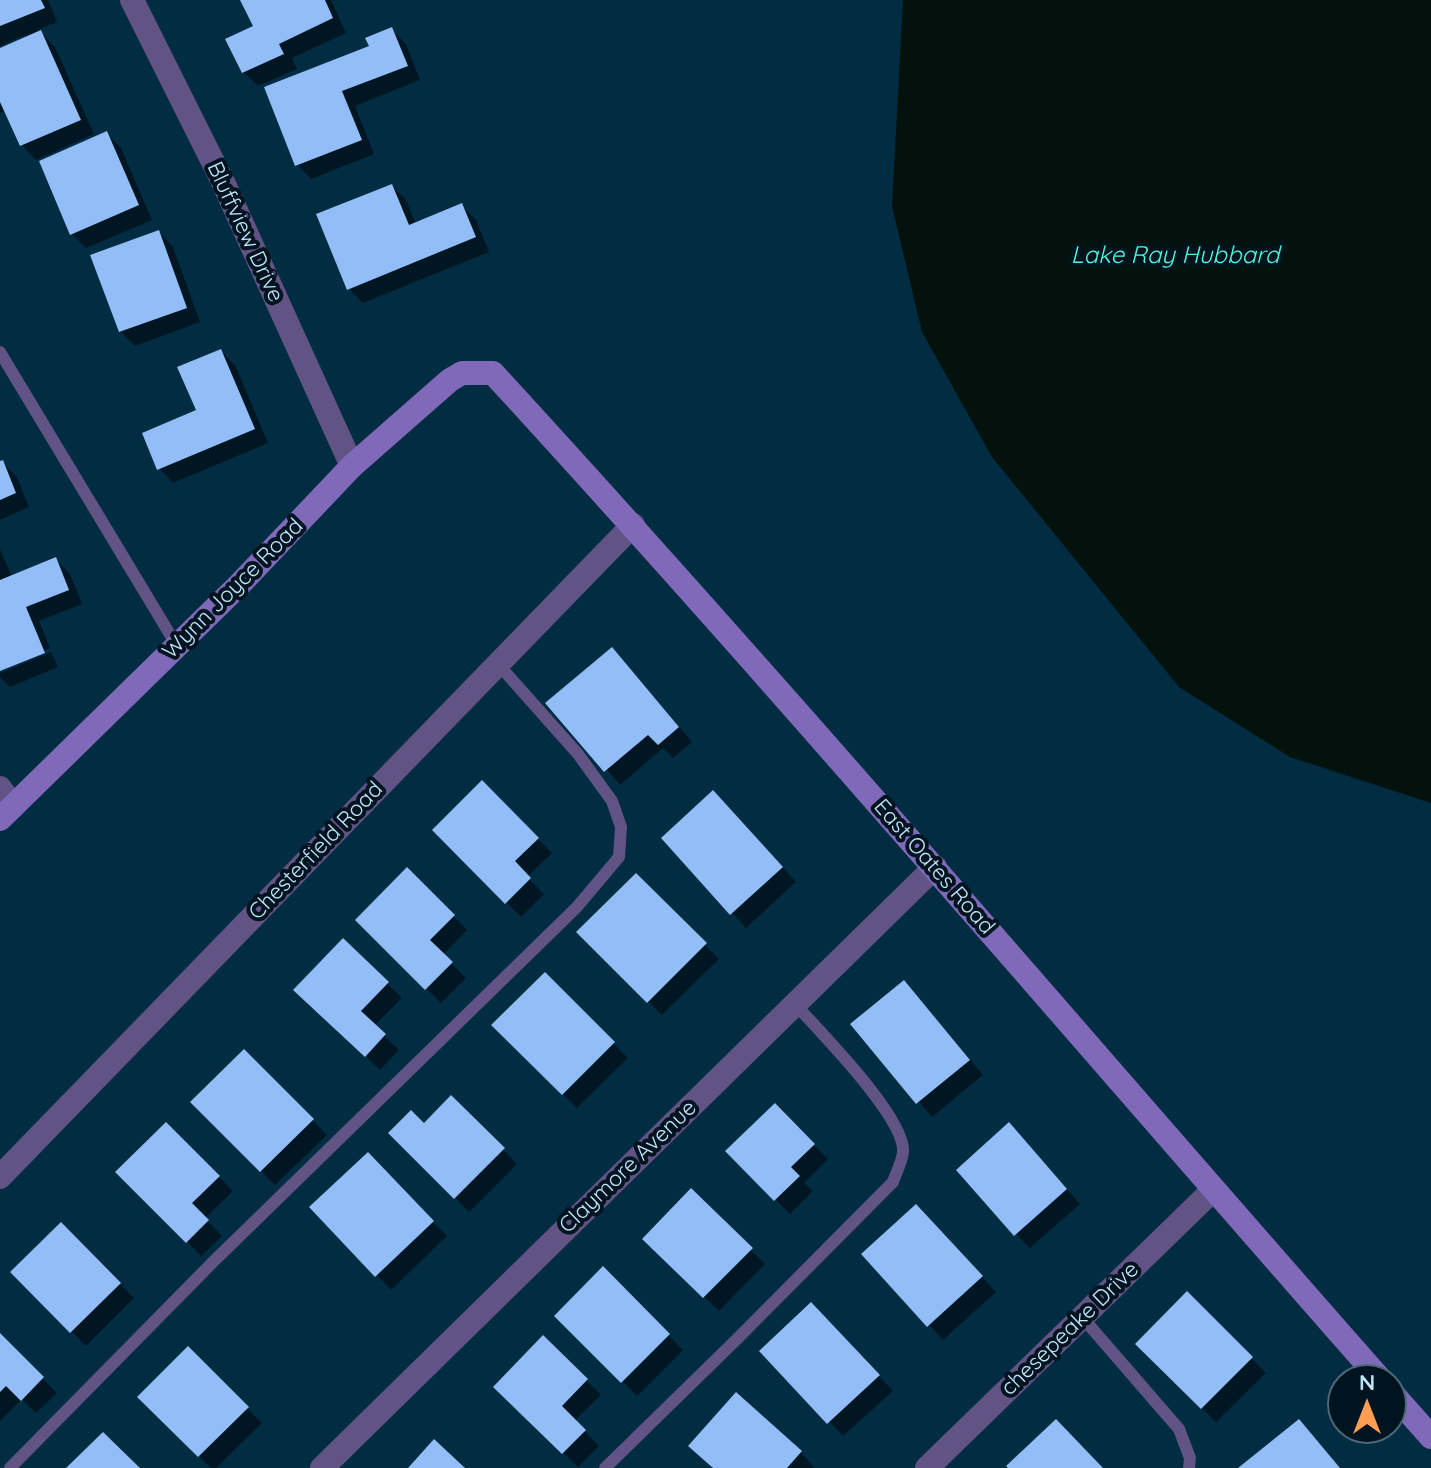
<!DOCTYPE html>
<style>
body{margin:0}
#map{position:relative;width:1431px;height:1468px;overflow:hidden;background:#012c42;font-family:Quicksand,sans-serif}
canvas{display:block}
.north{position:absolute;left:1327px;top:1364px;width:80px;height:80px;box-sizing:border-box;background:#001420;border:2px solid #4d6878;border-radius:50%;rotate:0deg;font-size:22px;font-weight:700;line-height:32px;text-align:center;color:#c1e5fc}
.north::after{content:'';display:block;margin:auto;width:28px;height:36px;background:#fc9d54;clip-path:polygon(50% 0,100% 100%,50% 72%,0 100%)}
</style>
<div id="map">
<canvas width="1431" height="1468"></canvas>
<div class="north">N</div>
</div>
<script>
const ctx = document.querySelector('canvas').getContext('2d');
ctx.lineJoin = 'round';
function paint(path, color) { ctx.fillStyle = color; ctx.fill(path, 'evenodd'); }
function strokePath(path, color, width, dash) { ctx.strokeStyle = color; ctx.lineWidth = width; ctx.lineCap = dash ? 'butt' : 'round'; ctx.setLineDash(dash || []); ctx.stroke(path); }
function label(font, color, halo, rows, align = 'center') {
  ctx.font = font + ' Quicksand,sans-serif'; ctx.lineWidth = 8; ctx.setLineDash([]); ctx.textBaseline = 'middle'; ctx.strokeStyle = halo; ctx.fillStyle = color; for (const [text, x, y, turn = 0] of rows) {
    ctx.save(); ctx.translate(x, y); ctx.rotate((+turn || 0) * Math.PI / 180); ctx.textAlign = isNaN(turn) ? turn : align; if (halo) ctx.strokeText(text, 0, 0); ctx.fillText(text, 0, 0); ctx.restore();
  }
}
paint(new Path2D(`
 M903,0H1431V803L1290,757L1179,687L992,457L922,332L892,206Z`), '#04120e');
paint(new Path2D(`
 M0,0H48L57,22L38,30L55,47L94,134L36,160L22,145L6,111L0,113V51L27,39L25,35L0,46Z
 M243,0H331L346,33L292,58L297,69L258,86L243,72L255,27Z
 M392,30L406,44L420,80L355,106L374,154L311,179L297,164L267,88L371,47Z
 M107,134L121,148L152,220L86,248L72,234Z
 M392,186L406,200L416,224L461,205L476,220L489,252L363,303L348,288Z
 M159,232L173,247L200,322L135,346L120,331Z
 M221,351L235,365L268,443L173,483L159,468L198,411Z
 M2,462L17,477L29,507L0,520V463Z
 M0,549L12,577L56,560L70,574L82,604L39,621L50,648L0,669Z
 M51,652L58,667L10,687L0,677V673Z
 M626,664L692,742L673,758L663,748L620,785L548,703Z
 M482,783L552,853L527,877L544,894L521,917L435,830Z
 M728,807L796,882L746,928L664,838Z
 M407,870L467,930L443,955L466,978L441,1003L358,920Z
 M636,875L719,959L662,1015L579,932Z
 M343,941L402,998L374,1026L399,1050L380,1070L310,1004Z
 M545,975L628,1058L577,1108L494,1025Z
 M918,997L983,1075L932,1117L853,1024Z
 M244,1051L327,1135L275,1185L192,1102Z
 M451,1098L517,1164L469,1212L391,1133L424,1125Z
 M775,1106L828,1159L804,1183L813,1191L790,1214L728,1151Z
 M166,1124L233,1191L205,1218L222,1236L201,1256L118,1172Z
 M1023,1139L1080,1204L1030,1248L1016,1234Z
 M368,1155L447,1236L391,1290L312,1207Z
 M691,1191L765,1264L719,1311L644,1239Z
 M931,1221L996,1292L943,1340L864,1254Z
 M61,1225L134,1298L86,1346L12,1272Z
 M603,1269L683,1350L637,1396L557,1316Z
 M1187,1294L1266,1373L1216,1422L1138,1344Z
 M825,1319L893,1391L843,1436L761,1351Z
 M0,1336L57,1393L36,1413L22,1399L0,1421Z
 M543,1338L601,1395L574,1421L599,1446L578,1467L496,1387Z
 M188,1349L262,1423L216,1468H211L140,1397Z
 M801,1452L814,1468H714Z`), '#0007');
paint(new Path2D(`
 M0,0H41L45,8L0,26Z
 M240,0H325L333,18L279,44L284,54L242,73L225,39L253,26Z
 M392,27L408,66L342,91L362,140L295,166L264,87L369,46L365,38Z
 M41,30L81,120L20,146L0,102V48Z
 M107,131L139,205L70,235L39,161Z
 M392,184L409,225L462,203L476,237L347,290L316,214Z
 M159,230L187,308L119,332L90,255Z
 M221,349L255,429L157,470L142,433L196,410L177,367Z
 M3,460L16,493L0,500V461Z
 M56,557L69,590L26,607L45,653L0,671V580Z
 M612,647L679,727L658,745L648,735L604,772L545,703Z
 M482,780L539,838L515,861L531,878L505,904L432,830Z
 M713,790L783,867L730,915L661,838Z
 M407,867L455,915L430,940L453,962L425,990L355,920Z
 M636,873L707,943L647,1003L576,932Z
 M343,938L389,982L361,1011L386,1034L365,1057L293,990Z
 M545,972L615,1042L562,1095L491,1025Z
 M904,980L970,1060L916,1104L850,1024Z
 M244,1049L314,1119L260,1172L190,1102Z
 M451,1095L505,1148L454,1199L388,1133L411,1110L424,1123Z
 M775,1103L815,1144L791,1167L800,1176L774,1201L725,1151Z
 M166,1122L220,1176L192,1203L209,1220L186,1243L115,1172Z
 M1009,1122L1067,1189L1014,1236L956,1170Z
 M368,1152L434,1221L375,1277L309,1207Z
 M691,1188L753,1248L703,1298L642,1239Z
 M916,1204L983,1276L927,1327L861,1254Z
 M61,1222L121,1283L70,1333L10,1272Z
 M603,1266L670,1334L621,1383L554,1316Z
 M1187,1291L1253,1357L1201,1409L1135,1344Z
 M811,1302L880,1375L827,1424L759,1351Z
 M0,1333L44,1377L21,1401L6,1386L0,1392Z
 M543,1335L588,1379L562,1406L586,1430L562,1454L493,1387Z
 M188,1346L249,1407L198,1457L137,1397Z
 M736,1392L802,1451L787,1468H713L688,1446Z
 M1056,1419L1103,1468H1008L1006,1466Z
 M1299,1419L1340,1468H1238Z
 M103,1432L140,1468H66Z
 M434,1439L465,1468H408Z`), '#93bdf7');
strokePath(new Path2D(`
 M0,352L177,646
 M1082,1317L1179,1429L1190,1458L1189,1468
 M10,1468L213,1262L577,907L619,857L621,827L612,801L578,754L498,664
 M605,1468L736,1340L893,1182C896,1173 902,1162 903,1152C906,1118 819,1031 795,1004`), '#615384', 12);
strokePath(new Path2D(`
 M132,0L223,182L352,466
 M0,788L13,806
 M0,1177L633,525
 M322,1468L935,867
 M927,1468L1213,1190`), '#615384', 24);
strokePath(new Path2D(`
 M0,819L239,585L352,466L450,380L462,373H493C796,703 1085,1044 1381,1380
 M1391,1392L1431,1437`), '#8069b8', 24);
label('22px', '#c1e5fc', '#001420', [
 ["Bluffview Drive",245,232,65],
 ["Wynn Joyce Road",233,589,-45],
 ["Chesterfield Road",316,851,-46],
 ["East Oates Road",934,867,49],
 ["Claymore Avenue",628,1167,-44],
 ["chesepeake Drive",1070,1329,-44]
]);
label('italic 24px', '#4efad7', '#001420', [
 ["Lake Ray Hubbard",1175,256]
]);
</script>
